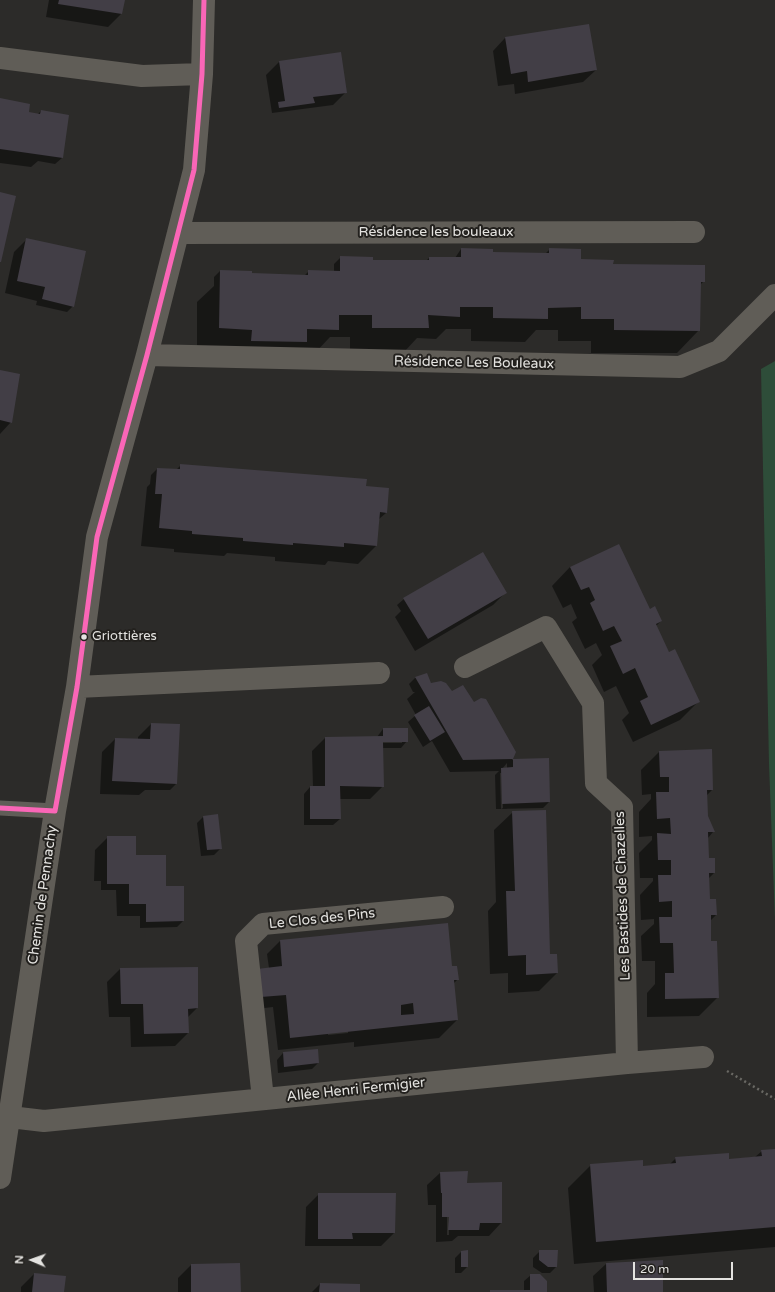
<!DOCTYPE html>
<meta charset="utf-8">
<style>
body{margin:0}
#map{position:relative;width:775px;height:1292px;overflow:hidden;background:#2c2b29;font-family:"Varela Round",sans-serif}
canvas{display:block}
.north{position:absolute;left:12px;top:1240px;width:40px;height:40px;-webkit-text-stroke:3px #23211e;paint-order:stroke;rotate:272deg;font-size:11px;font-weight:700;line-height:16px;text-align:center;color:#e4e3e0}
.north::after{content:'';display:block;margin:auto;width:14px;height:18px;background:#e4e3e0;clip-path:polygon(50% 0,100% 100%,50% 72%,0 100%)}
.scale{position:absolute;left:633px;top:1262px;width:100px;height:18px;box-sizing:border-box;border:2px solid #e4e3e0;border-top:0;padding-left:5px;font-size:12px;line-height:14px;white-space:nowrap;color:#e4e3e0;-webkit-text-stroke:3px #23211e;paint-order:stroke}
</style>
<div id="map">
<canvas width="775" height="1292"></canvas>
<div class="north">N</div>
<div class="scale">20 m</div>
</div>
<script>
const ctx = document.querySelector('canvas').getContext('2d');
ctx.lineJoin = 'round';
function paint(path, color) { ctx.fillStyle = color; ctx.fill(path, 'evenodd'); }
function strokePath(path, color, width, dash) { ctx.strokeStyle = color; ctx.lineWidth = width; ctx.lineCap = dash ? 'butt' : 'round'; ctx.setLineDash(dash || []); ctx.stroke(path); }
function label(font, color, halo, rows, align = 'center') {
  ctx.font = font + ' "Varela Round",sans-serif'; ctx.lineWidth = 4; ctx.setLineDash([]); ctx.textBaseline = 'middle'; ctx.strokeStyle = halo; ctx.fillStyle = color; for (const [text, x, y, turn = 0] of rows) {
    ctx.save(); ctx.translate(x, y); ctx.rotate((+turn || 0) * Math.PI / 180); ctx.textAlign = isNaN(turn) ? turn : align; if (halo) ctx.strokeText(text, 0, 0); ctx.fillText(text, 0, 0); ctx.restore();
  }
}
paint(new Path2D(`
 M775,361V920L769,764L761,369Z`), '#2e4d39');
paint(new Path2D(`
 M49,0H123L121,14L108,27L46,17Z
 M505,38L596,70L583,82L515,94L514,84L498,86L493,51Z
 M279,62L346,92L333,105L272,113L266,75Z
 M0,99L28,112L37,115L41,111L62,158L55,164L38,161L31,167L0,163Z
 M27,239L73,306L67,312L36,305L37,301L5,293L14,252Z
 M461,249L492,253L545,254L550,249L580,260L704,281L700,285L699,330L677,353H591V341H558V330H536L525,342L471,341V329H446L436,339L417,338L405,351L350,350V337H330L315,353L197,351V302L214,286V277L220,271L251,274L304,276L309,271L334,272V264L341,257L372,263L426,261L429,258H455Z
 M0,371L11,422L0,434Z
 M181,465L365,487L386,513L379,519L376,546L358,564L328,561L325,565L275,561V557L227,553L224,556L174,552V549L141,546L147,487L150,484L151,475L157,469L176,470Z
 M570,567L649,610L661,621L656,626L669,653L698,702L680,720L633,742L622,720L629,713L616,686L604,692L592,665L602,655L596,643L585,649L572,622L577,618L571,604L563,608L552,586Z
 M505,593L493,605L415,651L395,617L401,611L397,605L404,599Z
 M426,675L429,682L474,703L514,752L512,760L548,759L549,802L543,808L496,809L495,775L499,771L450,772L432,741L423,747L408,722L416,715L407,699L415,692H413L409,684L415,678ZM507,763V768L502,769ZM500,773H502L503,808L501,809Z
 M151,724L176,784L170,790H145L139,795L100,794L102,752L115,739L138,740V737Z
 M383,729L407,741L401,748H382L383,786L370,799H340V819L333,825H304V794L310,787H313L312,751L325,738L377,737ZM378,741H402V743H378Z
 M659,752L712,790L706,796L707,816L713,832L708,838V859L714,873L708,879L709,900L716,915L710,921V942L718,997L699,1016L647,1017V993L655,984V961H642L641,936L654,924V919L641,920L640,895L653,881V878H640L639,853L652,840V836L639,837V812L651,799V794L642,795L641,770Z
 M513,812L549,956L557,973L539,991L508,993V973L490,974L488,911L496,902L494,830Z
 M203,817L221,848L214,855L201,856L197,823Z
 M108,837L165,889L183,921L177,927L140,928V916H117L116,890H101V881H94L95,850Z
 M280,941L451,969L458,979L453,984L457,1020L439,1038L354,1047V1042L278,1050L273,1007L248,1010L269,968L267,954ZM348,1031V1033L328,1035V1033Z
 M120,969L197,1008L188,1017V1033L175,1046L131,1047L130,1017H109L107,982Z
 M283,1053L318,1063L312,1069L278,1073L277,1060Z
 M775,1150V1247L574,1264L568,1188L591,1165L642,1167L669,1165L676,1158L728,1160L755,1157L762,1151Z
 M440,1173L466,1184L501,1223L489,1236H458L452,1241L436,1242V1205H428L427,1185ZM449,1215V1235H447V1217Z
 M319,1194L394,1233L381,1246H305L306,1207Z
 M540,1251L556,1267L550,1273H542L533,1267V1258Z
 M461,1252L467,1267L461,1273H455V1258Z
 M662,1261V1292H594L593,1276L606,1264Z
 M191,1265L240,1292H178V1278Z
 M34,1274L63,1292H21V1287Z
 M531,1275L546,1292H489L524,1291V1281Z
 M320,1284L359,1292H312Z`), '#0007');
paint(new Path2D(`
 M59,0H125L122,14L58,4Z
 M589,24L597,70L528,82L527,71L511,74L505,37Z
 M341,52L347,93L313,97L315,103L279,108L278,102L285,101L279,61Z
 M0,98L30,104L29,112L40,114L41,110L69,115L63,158L0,149Z
 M0,192L16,196L1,262H0Z
 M26,238L86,251L74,307L42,299L45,287L17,281Z
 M461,248L493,249V252L549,253V248L581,249V259L614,260L613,264L705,265V282H701L700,331L614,330V319H581V307L548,308V319L493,318V307H460V317L428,315L429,328H372V315H339V330L307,329V342L251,341L252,330L219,328L220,270L252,271V273L308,275V270L340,271V256L373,257V260H429V257H461Z
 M0,370L20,374L12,423L0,420Z
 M180,464L367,479L366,486L389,488L387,513L380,512L377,546L344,543V547L293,543V545L243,541V538L192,534V531L159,528L162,494H155L157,468L180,469Z
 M619,544L650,609L655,606L662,621L656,624L669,652L675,649L700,702L651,725L640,701L648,697L635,668L623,674L610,646L622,641L614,626L603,631L590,603L595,600L589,587L581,590L570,567Z
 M483,552L507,593L428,639L403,598Z
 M427,673L431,683L441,681L446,683L452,691L463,685L474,702L481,698L486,699L516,752L513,759L463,760L415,677Z
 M429,706L445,732L430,741L414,715Z
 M151,723L180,724L177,784L112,781L115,738L150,739Z
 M383,728H408V742H383L384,787L340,786L341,819H310V786H325V737L383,736Z
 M712,749L713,790H707L708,816L715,832H708L709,858H715V873H709L710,899H716L717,915H711V941H717L719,998L665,999V973H674L673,943H660L659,917H672V901L659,902L658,875H671V860H658L657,833L671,834L670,818L657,819L656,792H669V777H660L659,751Z
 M549,758L550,802L502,804L501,768L513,767V759Z
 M546,810L550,954H557L558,973L526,975V955L508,956L506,891H515L512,811Z
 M218,814L222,849L207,850L203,816Z
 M107,836H136V855H166V886H184V921L146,922V904H129V884H107Z
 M448,923L452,966H457L459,980H454L458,1020L290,1038L286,995L261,997L257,969L282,966L280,940ZM413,1003L414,1014L401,1015V1005Z
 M198,967V1008L188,1009L189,1033L144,1034L143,1004H121L120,968Z
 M318,1049L319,1063L284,1067L283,1052Z
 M775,1149V1227L596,1242L590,1164L643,1160V1166L676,1163L675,1157L729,1153V1159L762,1156L761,1150Z
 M468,1171L467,1183L502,1182V1223H480L479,1230H448L449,1217H442V1193H441L440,1172Z
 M318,1193H396L395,1233H352L353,1239H318Z
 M468,1250V1267H461V1251Z
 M539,1250H558L557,1267H548L539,1260Z
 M663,1260V1292H607L606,1263Z
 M240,1263L241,1292H191V1264Z
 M34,1273L66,1276L64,1292H32Z
 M530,1274H540L547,1281V1292H490V1290H530Z
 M320,1283L360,1284V1292H319Z`), '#423e46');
strokePath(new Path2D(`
 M727,1071L775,1099`), '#6a6964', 2.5, [2, 3]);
strokePath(new Path2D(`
 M0,808L55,811`), '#605d57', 15);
strokePath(new Path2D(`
 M0,58L142,76L202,74
 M178,233L694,232
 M147,355L680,367L719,351L775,295
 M465,667L546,627L593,703L596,783L622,807L627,1063
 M77,687L379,673
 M263,1099L246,941L263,924L443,907
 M10,1117L44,1121L627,1063L703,1057
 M0,1178L55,811L77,687L97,537L147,355L194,170L202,74L204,0`), '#605d57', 22);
strokePath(new Path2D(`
 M0,808L55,811
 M55,811L77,687L97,537L147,355L194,170L202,74L204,0`), '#fa66b7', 5);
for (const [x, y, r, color] of [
 [84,637,3.5,"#e4e3e0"]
]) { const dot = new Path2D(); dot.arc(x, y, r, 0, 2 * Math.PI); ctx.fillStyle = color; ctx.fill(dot); strokePath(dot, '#23211e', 1.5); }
label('13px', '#e4e3e0', '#23211e', [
 ["Griottières",92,637]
], 'left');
label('14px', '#e4e3e0', '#23211e', [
 ["Résidence les bouleaux",436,232],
 ["Résidence Les Bouleaux",474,363,1],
 ["Chemin de Pennachy",43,895,-82],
 ["Les Bastides de Chazelles",623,896,-92],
 ["Le Clos des Pins",322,919,-6],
 ["Allée Henri Fermigier",356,1090,-6]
]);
</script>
